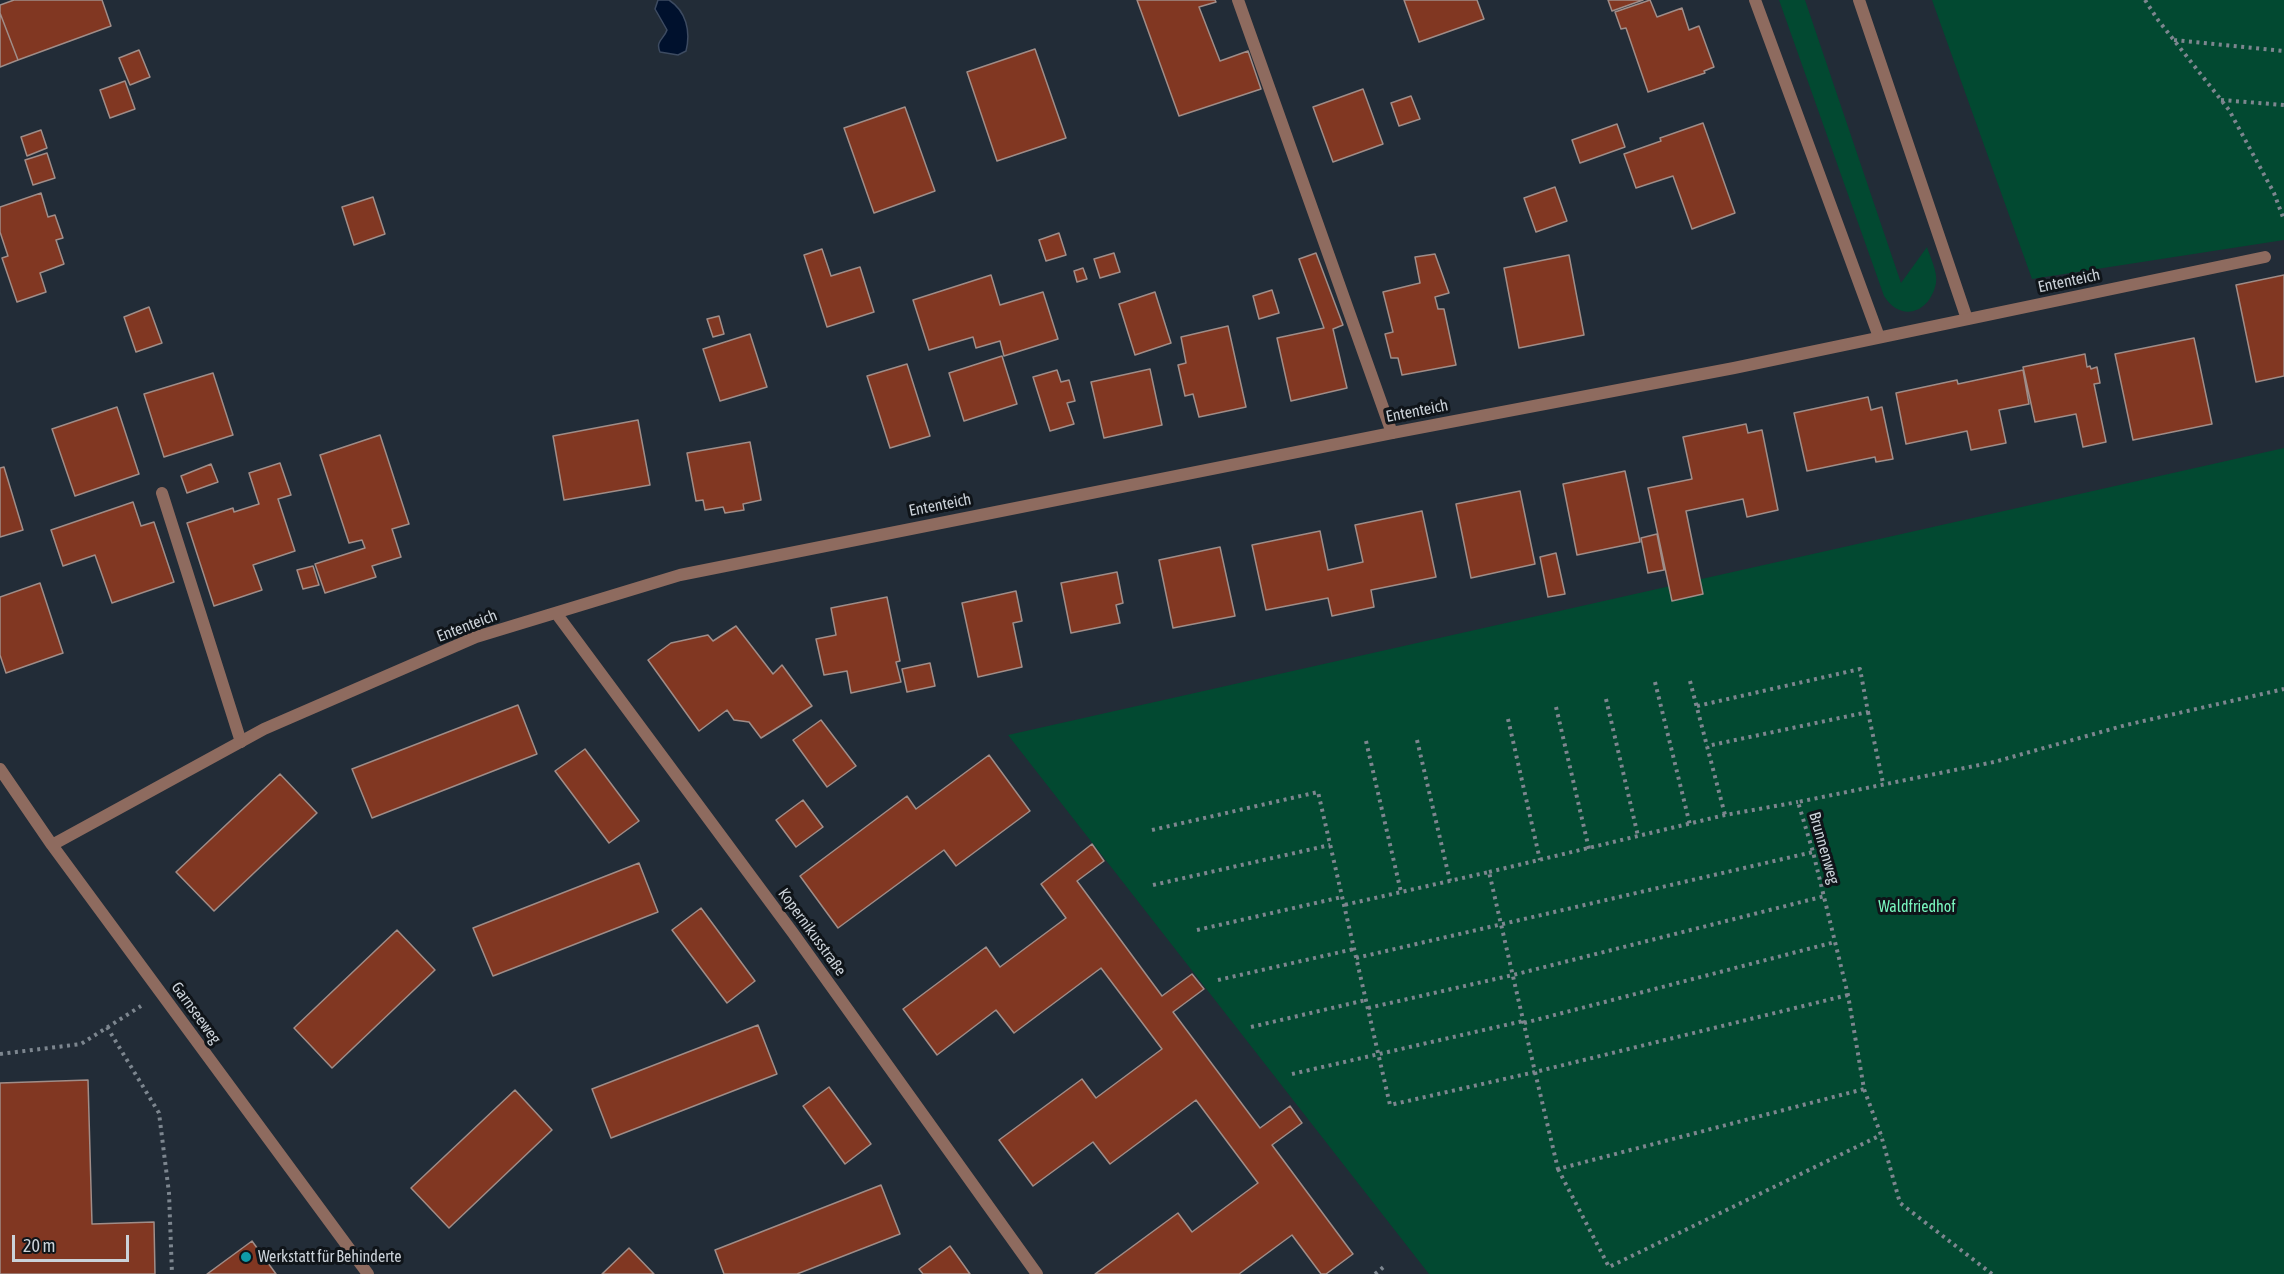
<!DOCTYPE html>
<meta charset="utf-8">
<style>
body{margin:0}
#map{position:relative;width:2284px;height:1274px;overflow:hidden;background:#222c37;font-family:"Asap Condensed",sans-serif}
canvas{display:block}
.scale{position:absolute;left:12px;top:1235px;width:117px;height:27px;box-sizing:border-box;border:3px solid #cbd2d9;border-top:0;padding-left:8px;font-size:18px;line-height:21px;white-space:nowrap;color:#cbd2d9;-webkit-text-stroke:4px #0f1419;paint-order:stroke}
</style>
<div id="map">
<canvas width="2284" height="1274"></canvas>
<div class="scale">20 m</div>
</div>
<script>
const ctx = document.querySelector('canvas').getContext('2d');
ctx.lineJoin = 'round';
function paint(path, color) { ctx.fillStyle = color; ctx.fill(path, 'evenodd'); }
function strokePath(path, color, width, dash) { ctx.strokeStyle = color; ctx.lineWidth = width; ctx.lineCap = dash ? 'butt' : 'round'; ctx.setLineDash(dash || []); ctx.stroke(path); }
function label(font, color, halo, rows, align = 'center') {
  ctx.font = font + ' "Asap Condensed",sans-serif'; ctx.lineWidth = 6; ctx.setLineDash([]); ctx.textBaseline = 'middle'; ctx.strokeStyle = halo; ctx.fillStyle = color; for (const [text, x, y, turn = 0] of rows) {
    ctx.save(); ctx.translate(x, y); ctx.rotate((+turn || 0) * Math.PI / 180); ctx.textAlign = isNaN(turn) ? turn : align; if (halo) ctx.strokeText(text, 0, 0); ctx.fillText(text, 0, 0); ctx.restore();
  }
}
paint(new Path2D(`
 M1779,0H1805L1901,283L1927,247C1930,257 1938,272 1936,283C1930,313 1901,323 1884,296Z
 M1932,0H2284V240L2032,279Z
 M2284,448V1274H1429L1008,735Z`), '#024931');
const water = new Path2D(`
 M658,0H669C686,11 691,31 686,51L678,55L660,52C655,41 664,39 667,30L655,9Z`);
paint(water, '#00112d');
strokePath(water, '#3d4b61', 1.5);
const building = new Path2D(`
 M14,0H102L111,26L18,60L0,13V5Z
 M1137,0H1215L1216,2L1199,7L1220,61L1248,51L1261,89L1179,116Z
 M1404,0H1477L1484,19L1419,42Z
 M1608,0H1643L1612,11Z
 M1650,0L1657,17L1682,8L1689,30L1699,26L1714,67L1704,71L1705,73L1648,92L1626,28L1621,29L1615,12Z
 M0,13L18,60L0,67Z
 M1035,49L1066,138L997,161L967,72Z
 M139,50L150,77L130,85L119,58Z
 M125,81L135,109L110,118L100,90Z
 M1363,89L1383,144L1333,162L1313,107Z
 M1411,96L1420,119L1399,126L1391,103Z
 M905,107L935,191L874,213L844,128Z
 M1703,123L1735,213L1692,229L1673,176L1636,188L1624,154L1661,141L1660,138Z
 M1617,124L1625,147L1580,163L1572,140Z
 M41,130L47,148L27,156L21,137Z
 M47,153L55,178L33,185L25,160Z
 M1555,187L1567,221L1536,232L1524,198Z
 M41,193L48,217L55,215L63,238L56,240L64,264L40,273L46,292L17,302L2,258L8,256L0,232V207Z
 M373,197L385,234L354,245L342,207Z
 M1059,233L1066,255L1046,261L1039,240Z
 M822,249L831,276L860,267L874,312L827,327L804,255Z
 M1114,253L1120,272L1100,278L1094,259Z
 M1316,253L1343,325L1333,329L1347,388L1291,401L1277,338L1324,328L1299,259Z
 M1435,254L1449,293L1435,297L1438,309H1444L1456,365L1402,375L1398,358H1391L1385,334L1393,332L1383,292L1420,283L1415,257Z
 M1569,255L1584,335L1519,348L1504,268Z
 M1083,268L1087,279L1077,282L1074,271Z
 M991,275L1000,305L1043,292L1058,339L1004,356L1000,341L976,348L973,337L929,350L913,300Z
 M2284,275V376L2256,382L2236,285Z
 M1272,290L1279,313L1259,319L1253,296Z
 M1155,292L1171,343L1135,355L1119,304Z
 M149,307L162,343L136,352L124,317Z
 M719,316L724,334L713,337L707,319Z
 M1228,326L1246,407L1199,417L1193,394L1185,396L1178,365L1186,363L1181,337Z
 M750,334L767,387L720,401L703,349Z
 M2194,338L2212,424L2133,440L2115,354Z
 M2085,354L2087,367L2090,366L2091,369L2097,367L2100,383L2094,384L2106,442L2083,447L2076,414L2035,422L2023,367Z
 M1002,356L1017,404L964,421L949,373Z
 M907,364L930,436L890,448L867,376Z
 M1150,369L1162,425L1104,438L1091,382Z
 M1057,370L1061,382L1069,380L1075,401L1067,403L1074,424L1050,431L1033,377Z
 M2023,370L2029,404L1999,410L2006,443L1971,450L1967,431L1906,444L1896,393L1957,380L1958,384Z
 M213,373L233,435L164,457L144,394Z
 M1868,397L1871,410L1882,407L1893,459L1876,462L1875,457L1807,471L1794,413Z
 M117,407L139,474L75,496L52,429Z
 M638,420L650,485L564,500L553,436Z
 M1746,424L1748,433L1762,430L1778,510L1747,517L1743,499L1686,511L1703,594L1672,601L1648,488L1692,479L1683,437Z
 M380,435L409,524L392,529L401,557L372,566L376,577L325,593L315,564L365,548L362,540L349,543L320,455Z
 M750,442L761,500L743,504L744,510L725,513L723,507L705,510L703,500L696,501L687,453Z
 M280,463L291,495L278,499L295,551L253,565L262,590L214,606L187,523L233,508L234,512L259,504L249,473Z
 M211,464L218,482L187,493L181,476Z
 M4,467L23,530L0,537V468Z
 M1625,471L1640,542L1577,555L1563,484Z
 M1520,491L1535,564L1471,578L1456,504Z
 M133,502L141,526L154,522L174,582L112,603L95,555L63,566L51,530Z
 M1422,511L1436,577L1371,590L1374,607L1332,616L1328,598L1266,610L1252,545L1320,531L1328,570L1363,562L1355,525Z
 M1657,534L1664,570L1648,573L1641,538Z
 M1220,547L1235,616L1173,628L1159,560Z
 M1556,553L1565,594L1548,597L1540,557Z
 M313,566L319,585L303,589L297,570Z
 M1117,572L1123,603L1116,605L1120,623L1071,633L1061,583Z
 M40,583L63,653L6,673L0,655V597Z
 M1016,591L1022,621L1013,623L1022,667L978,677L962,603Z
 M887,597L900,661L896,662L901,682L851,693L847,671L824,675L816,639L836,635L831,608Z
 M736,626L773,674L782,665L812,706L761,738L749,722L734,720L727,710L699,731L648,660L671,643L708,635L713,641Z
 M930,663L935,686L907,692L902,669Z
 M518,705L537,754L372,818L352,769Z
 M821,720L856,766L827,787L793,740Z
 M585,749L639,821L609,843L555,771Z
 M989,755L1030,811L956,866L944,850L838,928L800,876L907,796L916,809Z
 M280,774L317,813L214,911L176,872Z
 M803,800L823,827L796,847L776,820Z
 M1092,844L1104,861L1077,881L1162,996L1192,974L1204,989L1173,1012L1260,1128L1290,1106L1302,1123L1272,1145L1353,1254L1326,1274H1321L1292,1235L1239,1274H1095L1178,1213L1192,1232L1258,1183L1196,1100L1110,1164L1093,1142L1033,1186L999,1140L1082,1079L1096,1098L1162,1049L1101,968L1014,1033L996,1010L937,1055L903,1009L986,947L1000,967L1066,918L1041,884Z
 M639,863L658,912L493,976L473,928Z
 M701,908L755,981L727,1003L672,930Z
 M397,930L435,970L332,1068L294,1028Z
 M758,1025L777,1074L611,1138L592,1089Z
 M88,1080L92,1224L154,1222L155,1274H0V1083Z
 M829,1087L871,1144L845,1164L803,1106Z
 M515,1090L552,1130L449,1228L411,1188Z
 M881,1185L900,1234L797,1274H724L715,1250Z
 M252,1241L276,1274H207Z
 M950,1246L970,1274H923L919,1269Z
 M629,1248L654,1274H602Z`);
paint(building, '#813722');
strokePath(building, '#a08d88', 1.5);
strokePath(new Path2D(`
 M2145,0L2158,20L2229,110L2274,193L2284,220
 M2174,40L2284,51
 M2221,100L2284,105
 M1690,681L1725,815
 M1655,682L1690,825
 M1606,699L1638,836
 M1697,706L1860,669L1868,712L1707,746
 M1556,707L1589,849
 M1868,712L1883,783
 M1508,719L1540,860
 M1417,740L1450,881
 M1366,741L1401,892
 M1152,830L1318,792L1390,1105L1535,1072L1489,872L1344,905
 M1489,872L1725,815L1798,802
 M1153,885L1330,845
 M1197,930L1342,897
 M1356,958L1813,852
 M1218,980L1354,949
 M1848,995L1535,1072L1558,1169L1864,1089
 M1368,1008L1513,975L1825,896
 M1524,1023L1835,942
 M107,1027L159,1113L169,1193L172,1274
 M1251,1027L1366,1000
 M0,1054L81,1044L141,1006
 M1292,1074L1523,1021
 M1558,1169L1609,1267L1881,1135
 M1375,1274L1386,1265
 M1992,1274L1900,1203L1881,1135L1864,1089L1848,995L1813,852L1798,802L1994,762L2126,725L2284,689`), '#7d868f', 4, [3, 4.5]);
strokePath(new Path2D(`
 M1238,0L1392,433
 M1859,0L1967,319
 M162,493L241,742`), '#8e6b5f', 12);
strokePath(new Path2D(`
 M1755,0L1879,337
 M556,613L793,933L1037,1274
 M0,769L52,845L368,1274
 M52,845L264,729L476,637L680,575L1392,433L1734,368L2265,257`), '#8e6b5f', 12);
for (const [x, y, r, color] of [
 [246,1257,6,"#0f9aa8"]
]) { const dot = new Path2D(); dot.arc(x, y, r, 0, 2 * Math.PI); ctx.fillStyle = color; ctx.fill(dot); strokePath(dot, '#0f1419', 2); }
label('16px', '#cbd2d9', '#0f1419', [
 ["Ententeich",2069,281,-12],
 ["Ententeich",1417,411,-11],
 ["Ententeich",940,505,-11],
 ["Ententeich",467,626,-21],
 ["Brunnenweg",1824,848,74],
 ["Kopernikusstraße",812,932,54],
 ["Garnseeweg",196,1013,54]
]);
label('16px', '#79f7bf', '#0f1419', [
 ["Waldfriedhof",1917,907]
]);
label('16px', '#cbd2d9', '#0f1419', [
 ["Werkstatt für Behinderte",258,1257]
], 'left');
</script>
